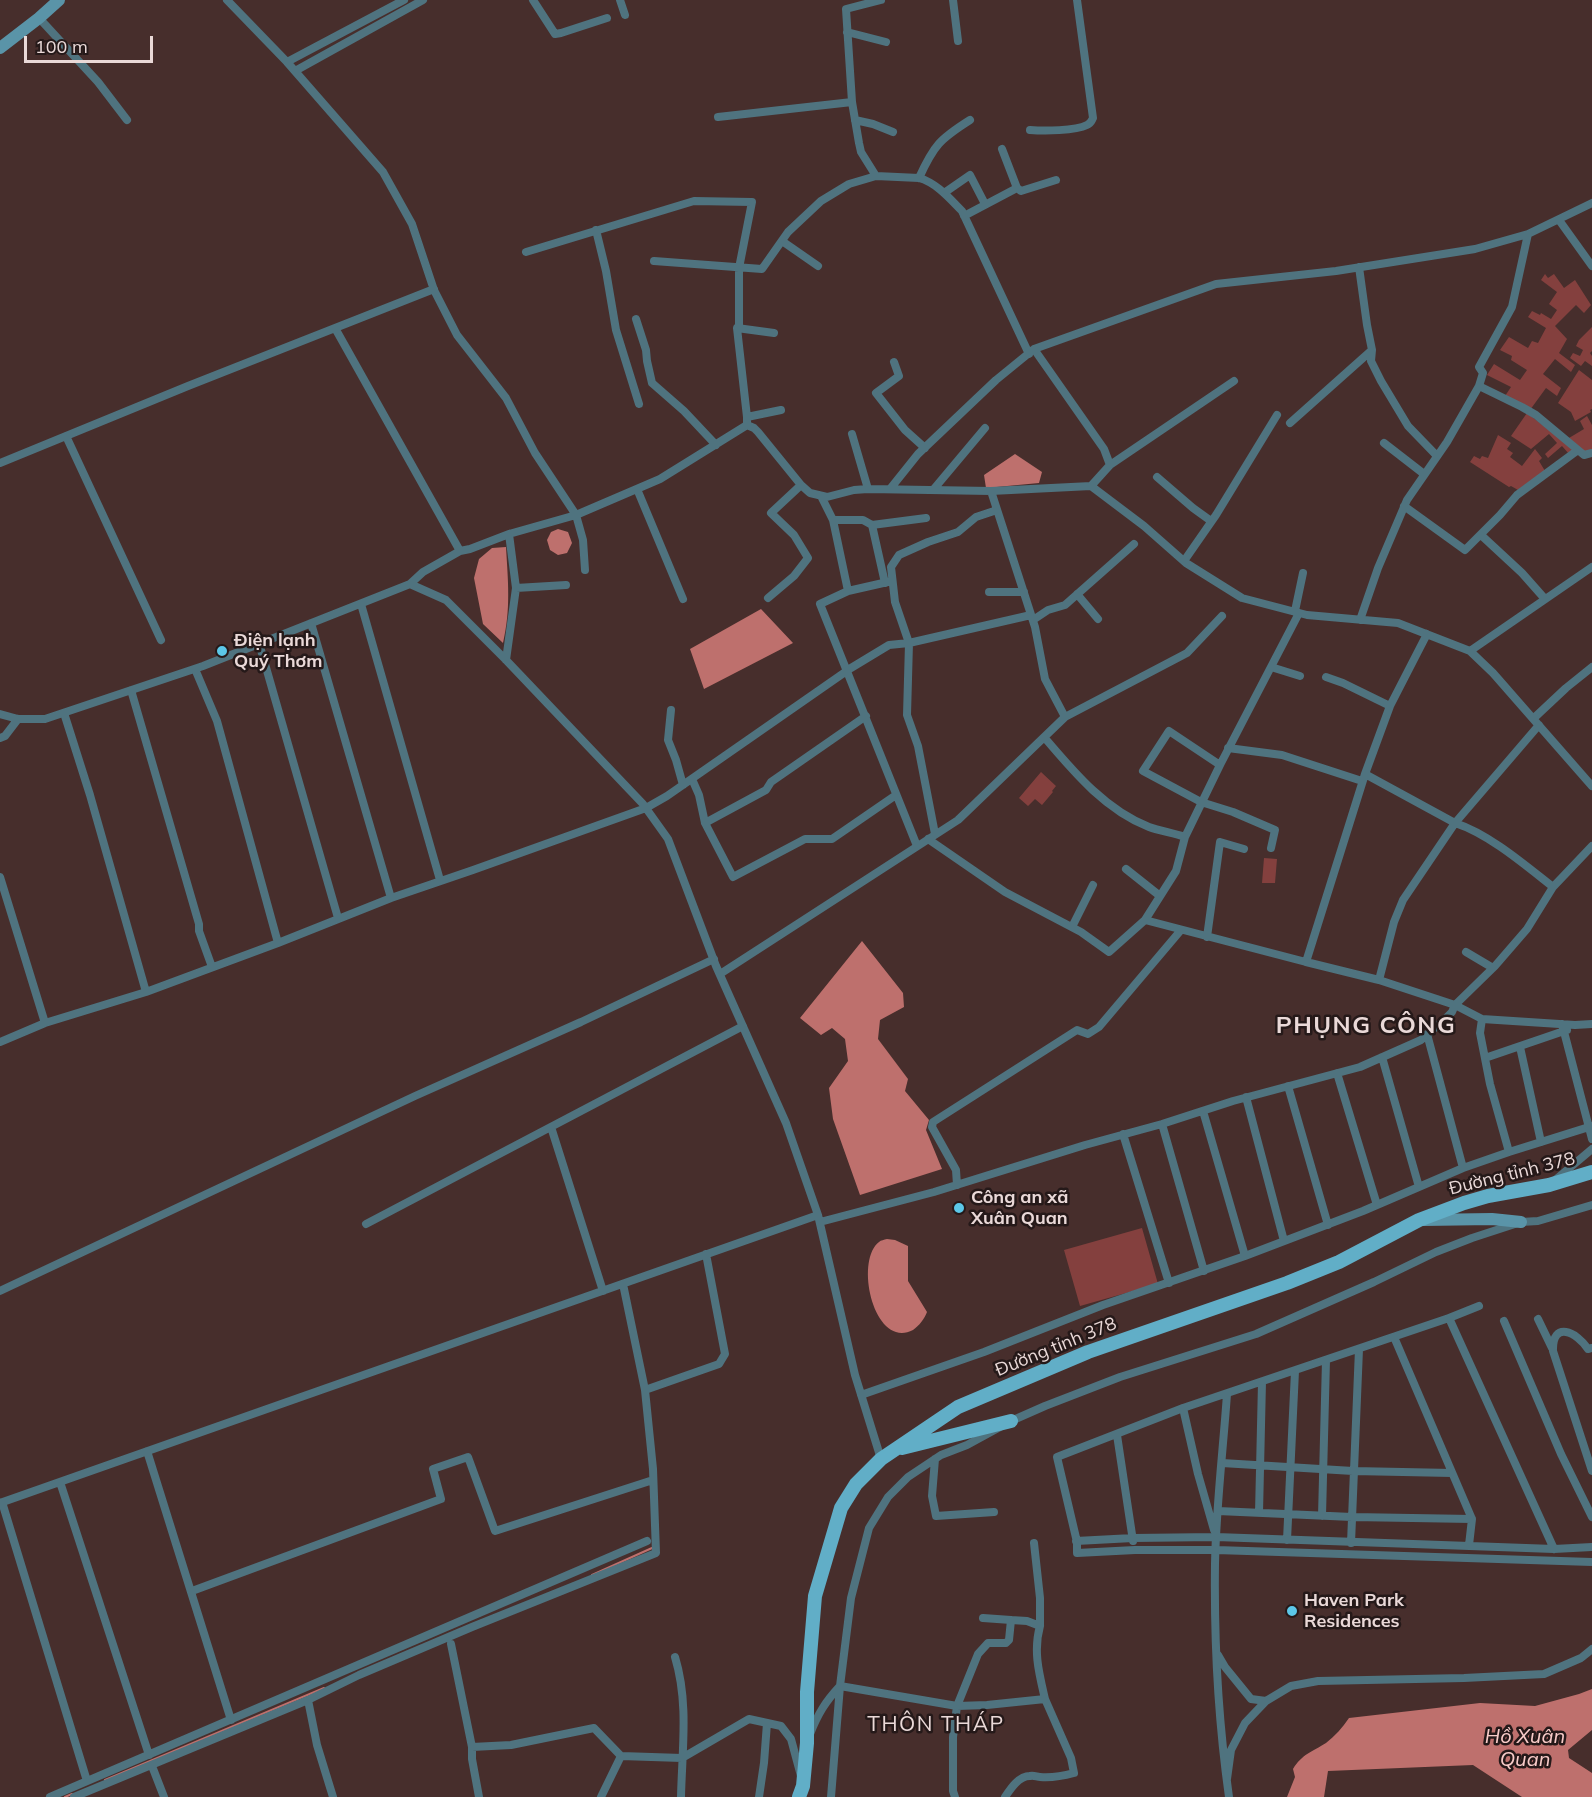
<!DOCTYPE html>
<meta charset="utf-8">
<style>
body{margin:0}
#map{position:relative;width:1592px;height:1797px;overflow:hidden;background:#472e2c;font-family:Mulish,sans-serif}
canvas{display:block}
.scale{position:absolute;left:24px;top:36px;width:129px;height:27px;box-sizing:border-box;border:3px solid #ead9d8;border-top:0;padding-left:8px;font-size:18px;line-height:21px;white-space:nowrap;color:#ead9d8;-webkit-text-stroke:4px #251919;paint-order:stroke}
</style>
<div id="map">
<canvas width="1592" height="1797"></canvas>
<div class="scale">100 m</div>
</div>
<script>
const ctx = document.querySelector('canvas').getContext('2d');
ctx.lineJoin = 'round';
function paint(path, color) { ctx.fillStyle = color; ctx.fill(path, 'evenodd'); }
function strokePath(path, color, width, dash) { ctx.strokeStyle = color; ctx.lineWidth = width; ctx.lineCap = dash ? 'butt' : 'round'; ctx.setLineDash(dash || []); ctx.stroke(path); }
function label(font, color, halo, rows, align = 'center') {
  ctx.font = font + ' Mulish,sans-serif'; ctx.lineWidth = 5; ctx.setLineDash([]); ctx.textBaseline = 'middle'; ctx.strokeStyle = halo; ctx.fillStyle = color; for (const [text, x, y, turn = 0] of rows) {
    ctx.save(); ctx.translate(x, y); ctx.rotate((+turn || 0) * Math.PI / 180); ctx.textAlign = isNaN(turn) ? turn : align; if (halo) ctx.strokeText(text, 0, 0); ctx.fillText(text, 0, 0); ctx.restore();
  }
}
paint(new Path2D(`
 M1545,274L1548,278L1554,274L1564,288L1575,280L1591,305L1584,313L1576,305L1555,326L1567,339L1559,353L1575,365L1571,372L1555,359L1543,374L1561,388L1557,396L1546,388L1530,410L1505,396L1511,387L1487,375L1494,364L1520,380L1527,370L1511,360L1512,356L1500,350L1509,337L1528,348L1532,341L1538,343L1546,328L1528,317L1532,311L1540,315L1541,313L1551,319L1557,310L1549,304L1557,292L1541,280Z
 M1592,327V351L1590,353L1592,356V366L1585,361L1581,366L1570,358L1573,353L1580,356L1583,350L1576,346L1579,340Z
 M1579,370L1592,380V409L1590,410L1591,412L1575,421L1571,412L1558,403Z
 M1527,413L1575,450L1569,454L1562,446L1548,458L1545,454L1557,443L1549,434L1531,449L1511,436Z
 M1587,416L1592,425V451L1586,454L1569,438L1584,429L1580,421Z
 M1498,435L1511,443L1507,449L1513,453L1510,457L1522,466L1535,449L1542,458L1539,461L1545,471L1518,490L1511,486L1509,487L1470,462L1474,456L1480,459L1482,456L1488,458Z
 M1041,772L1056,786L1052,791L1053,792L1042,805L1035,799L1028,806L1019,798Z
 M1264,858L1277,859L1275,883H1262Z
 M1142,1228L1158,1284L1080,1306L1064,1250Z`), '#84403e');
paint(new Path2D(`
 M1015,454L1042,472L1039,483L986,488L984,475Z
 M558,529L568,532L572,543L567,553L558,555L550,550L547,540L551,532Z
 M506,547C508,581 511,609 503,643L483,624L474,578L479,559L492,548Z
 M761,609L793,643L704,689L690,649Z
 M862,941L903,993L904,1007L880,1020L878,1039L908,1079L905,1091L929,1120L926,1130L942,1169L860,1195L833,1119L829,1088L848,1061L845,1039L832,1028L821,1035L800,1018Z
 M887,1239L895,1240L908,1246V1281L927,1312C925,1318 919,1326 913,1330C874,1350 854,1261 879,1242C881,1240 884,1240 887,1239Z
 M1592,1689V1730L1568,1750L1569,1758L1592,1773V1797H1522L1473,1765L1328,1771L1324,1797H1287L1295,1777L1293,1769C1302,1754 1312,1752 1326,1743C1335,1736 1342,1728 1349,1718L1480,1703L1535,1706L1579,1694Z`), '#be706d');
strokePath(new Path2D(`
 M592,1575L652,1548
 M105,1780L324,1688
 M65,1797L72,1794`), '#be706d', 2);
strokePath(new Path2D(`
 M227,0L287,62L383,172L412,224L434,290L457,335L506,398L535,453L576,515L583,540L585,570
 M533,0L555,34L561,33L607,18
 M620,0L625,15
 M953,0L958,41
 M39,18L98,82L127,120
 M847,32L886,42
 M287,62L404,0
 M295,71L423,0
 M718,117L852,102
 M855,120L873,124L893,132
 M1030,130C1044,131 1075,131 1087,125C1091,123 1091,122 1093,118L1077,0
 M876,176L861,152L859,143L852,102L846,9L881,0
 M919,178C934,145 940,139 970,120
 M1017,188L1021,191L1056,180
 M944,193L970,175L985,204
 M964,216L1017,188L1002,149
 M1559,220L1592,266
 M596,230L606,271L616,330L639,404
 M782,241L818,266
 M526,252L694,201L752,202L739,268V326L737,328L747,417V425
 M654,261L762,269L788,232L821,201L849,184L876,176L919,178C937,183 950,199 962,211L1029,354
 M636,319L646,350L647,361L652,383L684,411L716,445
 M335,328L460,551
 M737,328L774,333
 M1034,349L1104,449L1110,465L1091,486
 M1372,350L1371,361L1381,381L1408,426L1437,456
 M894,362L899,376L876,393L905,430L925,448
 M1479,386L1522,407L1536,415L1584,455L1592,453
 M747,417L781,410
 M1290,423L1372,350L1367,325L1359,267
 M852,434L868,489
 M66,436L161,640
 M1384,443L1424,474
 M0,463L188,386L434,289
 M1110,465L1234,381
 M1157,477L1193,508L1211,521
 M637,489L683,599
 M890,489L918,454L996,380L1034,349L1216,284L1336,271L1475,249L1528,234
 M933,490L985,428
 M991,491L1035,627L1045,679L1065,717
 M821,496L833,520L848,591
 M1404,506L1465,550L1500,515L1517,495L1578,450
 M833,520H863L872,525L926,518
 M872,525L885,583
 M1481,535L1522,573L1545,599
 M1184,561L1216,515L1277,415
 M892,581L848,591L820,604L917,846
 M410,584L446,600L506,660L643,804L668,839L716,966L786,1123L818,1215L855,1375L881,1459
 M516,588L566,585
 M989,592H1024
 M1077,594L1098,619
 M768,598L794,576L808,558L794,535L771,513L801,485
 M361,604L440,880
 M1295,611L1303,573
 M1033,620L1048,610L1065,605L1134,544
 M1360,620L1378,568L1407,500L1447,442L1479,386L1483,373L1479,367L1512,307L1528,234L1592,203
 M311,623L391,898
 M259,643L338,918
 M1470,651L1592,567
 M506,660L516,588L509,534L576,515L660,479L747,425L754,428L758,432L801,485L810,493L827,497L854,490L868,489L991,491L1091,486L1144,526L1186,563L1242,598L1307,615L1398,623L1470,651L1493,673L1592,786
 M1271,667L1300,676
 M195,669L217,721L278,943
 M1326,677L1343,683L1390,706
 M131,690L199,924V931L212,967
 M671,710L668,740L676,760L683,785
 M64,713L90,795L146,992
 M0,714L18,719H45L203,666L410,584L423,572L460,551L470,549L509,534
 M1534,718L1566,688L1592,667
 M1044,737C1073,771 1105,810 1149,827C1160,831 1173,833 1185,837L1220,765L1299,613
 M0,738L5,736L18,719
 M1228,748L1282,755L1362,781
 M1220,765L1169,731L1143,771L1201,802L1233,812L1275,830L1271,848
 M1365,774L1390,706L1427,634
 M692,779L699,795L705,823L733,877L805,839H832L896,795
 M705,823L766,790L771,782L866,716
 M935,834L918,746L907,715L909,643L895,602L891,567L899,555L928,542L958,532L976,517L997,510
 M928,839L1005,892L1081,932L1109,952L1145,920L1176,871L1185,837
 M1126,869L1160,896
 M0,877L45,1023
 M1553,887L1527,929L1495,966L1455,1005L1482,1019L1575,1025L1592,1024
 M1145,920L1306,962L1365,774L1455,823C1489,834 1525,865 1553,887L1592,846
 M1072,927L1093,885
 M1207,937L1220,842L1244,849
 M1466,952L1493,968
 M720,974L958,820L1065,717L1187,653L1222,616
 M1379,980L1394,922L1403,900L1455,823L1539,725
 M1482,1019L1480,1033L1490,1084L1509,1152
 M1562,1024L1592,1139
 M1427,1034L1463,1168
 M0,1042L45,1023L146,992L278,943L391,898L473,870L646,808L667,796L851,668L889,645L909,643L1031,615
 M1520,1047L1541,1142
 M1382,1057L1419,1187
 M1485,1058L1567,1030
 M1337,1073L1377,1205
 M1288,1086L1328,1225
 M1246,1097L1284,1241
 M1203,1111L1245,1256
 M1162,1124L1204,1271
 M551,1127L603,1291
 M1123,1134L1169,1283
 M1554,1181L1592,1149
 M957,1185L956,1170L932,1127L933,1122L1077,1030L1088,1034L1099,1027L1181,930
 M820,1222L934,1192L1085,1145L1162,1124L1233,1101L1360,1067L1421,1040L1446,1018L1452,1012L1455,1005L1379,980L1306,962
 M366,1224L743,1026
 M0,1291L415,1096L581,1022L714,959
 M1449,1318L1479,1306
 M1538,1319L1552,1348
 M1504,1321L1561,1454L1592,1517
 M1394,1337L1472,1519L1469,1545
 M1592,1348L1588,1349C1577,1332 1552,1320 1553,1351L1592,1471
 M645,1390L719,1364L725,1354L706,1254
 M1227,1394C1223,1451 1216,1507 1215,1564C1214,1642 1218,1719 1229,1797
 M861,1395L984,1352L1103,1305L1245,1256L1363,1211L1463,1168L1509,1152L1592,1126
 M1183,1408L1198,1474L1214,1530
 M1117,1435L1133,1541
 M147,1451L231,1720
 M935,1459L932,1496L936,1516L994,1512
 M1222,1463L1353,1471L1452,1473
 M60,1482L149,1755
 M2,1502L87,1781
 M0,1503L818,1215
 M1218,1511L1352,1517L1472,1519
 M1259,1513L1262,1382
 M1322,1516L1326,1360
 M1287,1540L1295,1371
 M1076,1541L1133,1538L1216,1537L1554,1549L1592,1547
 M1351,1543L1359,1349
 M1554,1549L1449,1318L1183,1408L1057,1457L1077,1542V1553L1135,1550H1216L1592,1562
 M192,1591L441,1499L433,1469L468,1457L495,1531L653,1480
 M983,1618L1011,1620
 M451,1644L472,1747L511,1745L594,1728L621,1756L682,1758L749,1719L781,1726L791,1739L801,1776
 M1218,1655L1225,1667L1251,1699L1266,1701
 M675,1657C689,1703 682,1750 681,1797
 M308,1700L317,1745L333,1797
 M810,1734C818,1714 825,1702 840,1686L957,1706L987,1705L1045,1699C1039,1673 1033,1651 1040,1626
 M472,1747V1759L479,1797
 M152,1766L164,1797
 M1227,1779L1231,1750L1245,1723L1266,1701L1291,1686L1318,1681L1464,1678L1544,1674L1581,1658L1592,1649
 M50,1797L647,1541
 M74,1797L308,1700L359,1675L472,1627L656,1553L653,1469L645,1390L623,1284
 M601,1797L621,1756
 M759,1797L764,1763L767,1723
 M831,1797L840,1686L851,1598L869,1528L888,1497L908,1477L941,1455L967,1445L1011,1421L1045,1406L1120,1377L1256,1334L1374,1282L1436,1252L1472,1238L1521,1222L1538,1221L1592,1205
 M955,1797L953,1791V1737L957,1706L978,1654L988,1643H1006L1009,1640L1011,1620L1027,1621L1040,1626V1598L1034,1543
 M1005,1797C1011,1788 1019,1776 1030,1776C1034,1775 1037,1777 1040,1777C1051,1778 1063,1776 1074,1773L1071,1758L1045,1699`), '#4f737f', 8);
strokePath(new Path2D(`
 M0,48L39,18L59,0
 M1423,1220L1492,1219L1521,1222`), '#5a94a8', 12);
strokePath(new Path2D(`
 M902,1448L1011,1421
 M799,1797L803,1786L807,1743V1692L815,1596L841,1508L856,1484L881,1459L958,1407L1088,1352L1287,1283L1339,1262L1419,1220L1464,1203L1488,1196L1549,1185L1592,1172`), '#61aec7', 14);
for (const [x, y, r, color] of [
 [222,651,6,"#5cc7e8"],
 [959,1208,6,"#5cc7e8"],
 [1292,1611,6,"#5cc7e8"]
]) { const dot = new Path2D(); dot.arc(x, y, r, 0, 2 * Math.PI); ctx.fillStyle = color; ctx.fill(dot); strokePath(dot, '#251919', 2); }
label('bold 18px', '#ead9d8', '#251919', [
 ["Điện lạnh",234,641],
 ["Quý Thơm",234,662],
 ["Công an xã",971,1198],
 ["Xuân Quan",971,1219],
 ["Haven Park",1304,1601],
 ["Residences",1304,1622]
], 'left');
label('18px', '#ead9d8', '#251919', [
 ["Đường tỉnh 378",1512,1174,-14],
 ["Đường tỉnh 378",1056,1347,-22]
]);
label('italic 20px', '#f9ccc9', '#251919', [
 ["Hồ Xuân",1525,1737],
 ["Quan",1525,1760]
]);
ctx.letterSpacing = '1.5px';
label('21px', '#ead9d8', '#251919', [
 ["THÔN THÁP",936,1725]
]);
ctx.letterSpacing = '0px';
ctx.letterSpacing = '1.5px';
label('bold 24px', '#ead9d8', '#251919', [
 ["PHỤNG CÔNG",1366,1026]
]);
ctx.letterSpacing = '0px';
</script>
